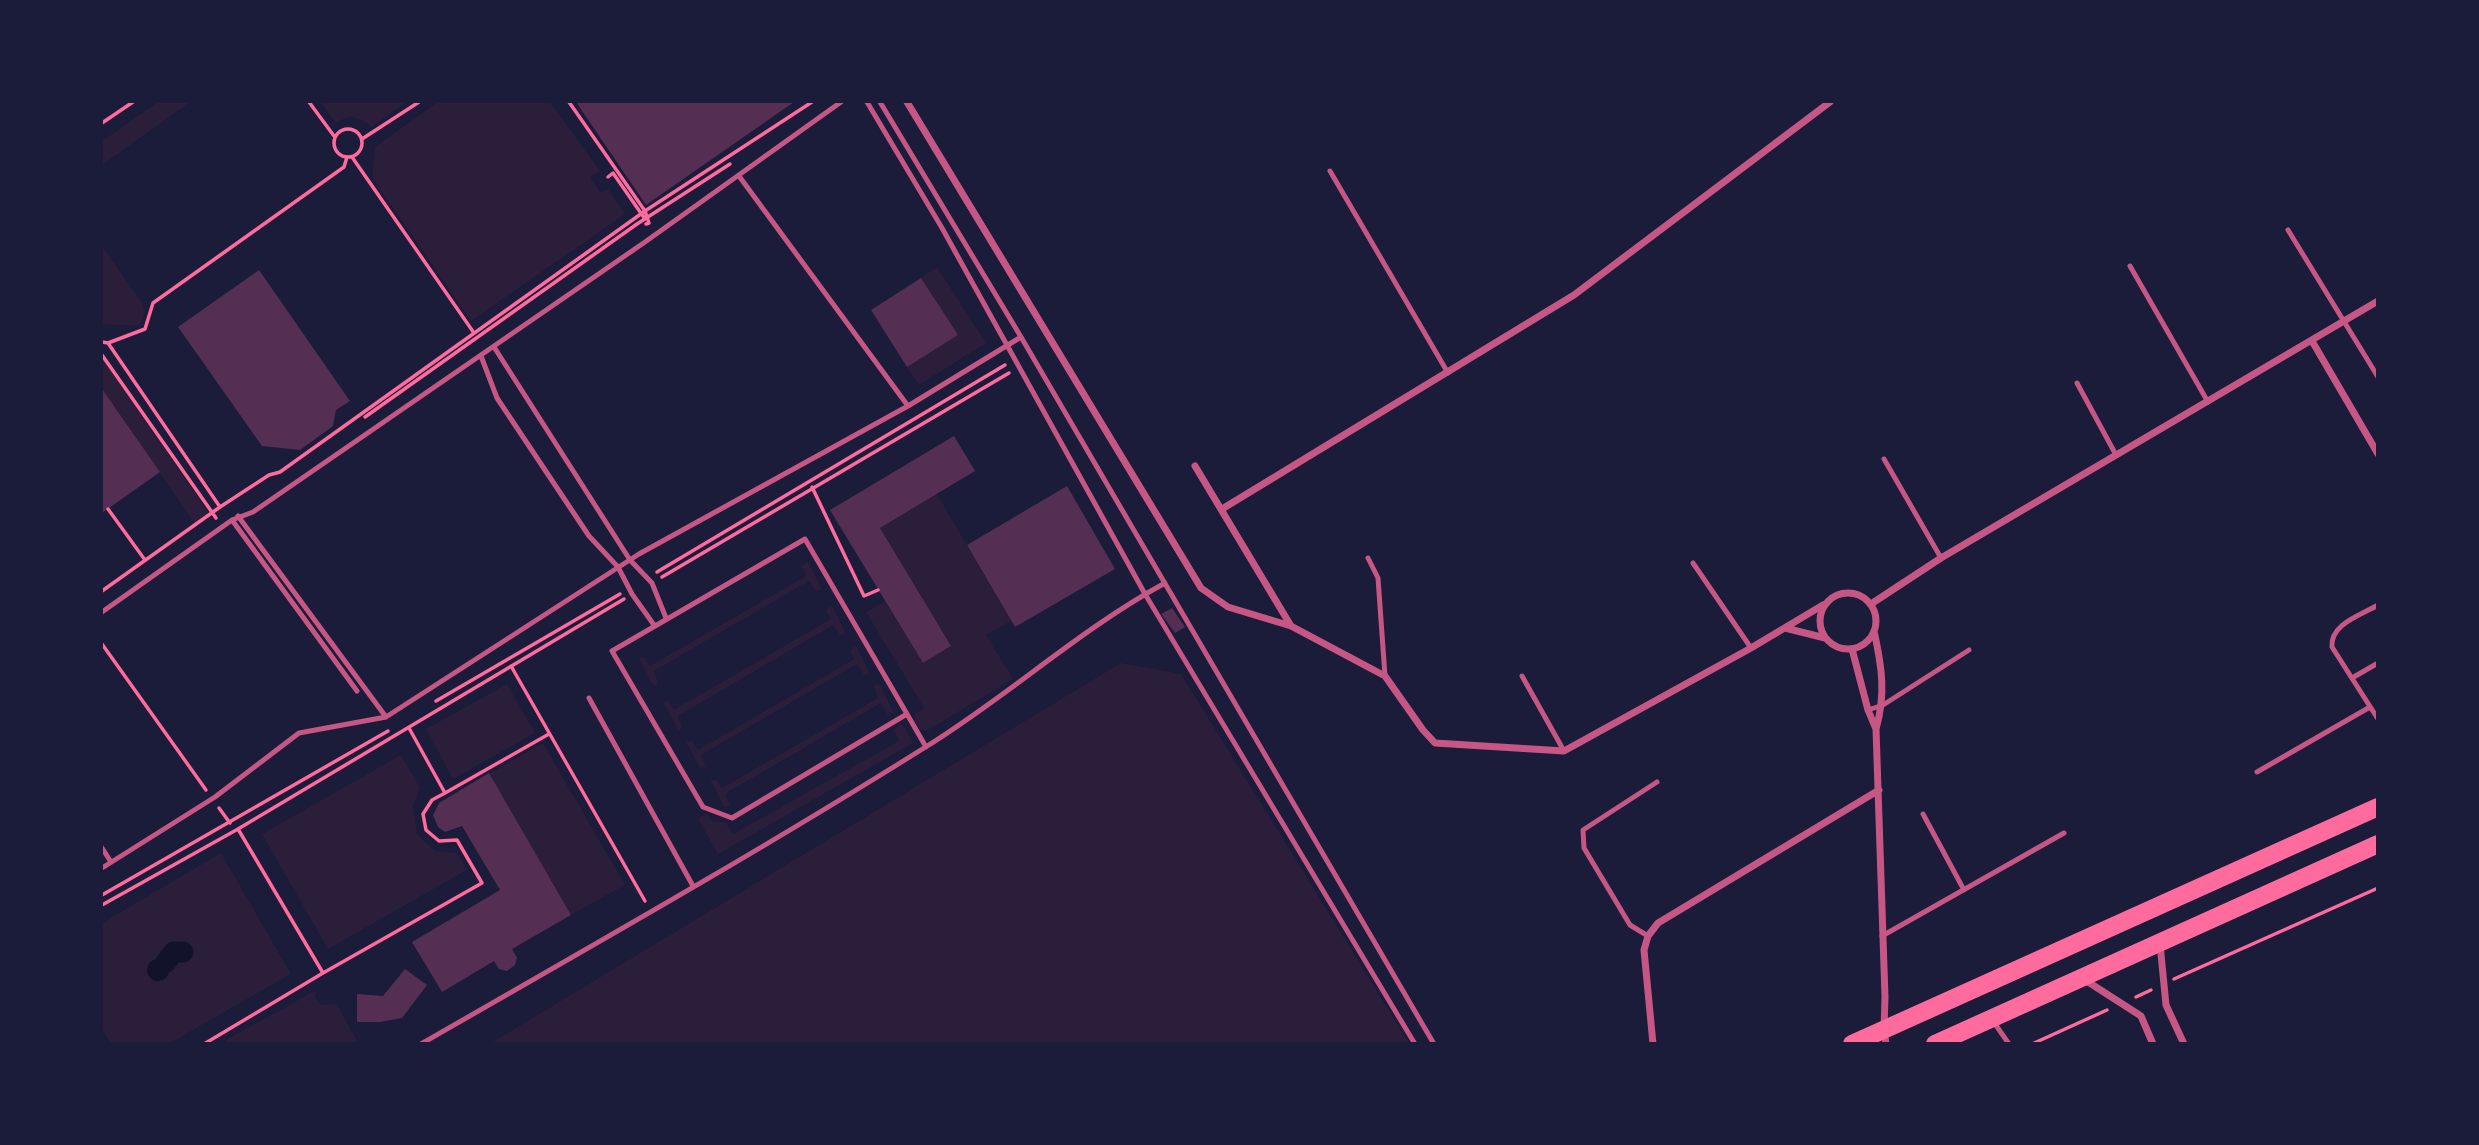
<!DOCTYPE html>
<style>
body{margin:0}
#map{position:relative;width:2479px;height:1145px;overflow:hidden;background:#1b1b3a;font-family:Quicksand,sans-serif}
canvas{display:block}
.frame{position:absolute;inset:0;border:103px solid #1b1b3a;pointer-events:none}
</style>
<div id="map">
<canvas width="2479" height="1145"></canvas>
<div class="frame"></div>
</div>
<script>
const ctx = document.querySelector('canvas').getContext('2d');
ctx.lineJoin = 'round';
function paint(path, color) { ctx.fillStyle = color; ctx.fill(path, 'evenodd'); }
function strokePath(path, color, width, dash) { ctx.strokeStyle = color; ctx.lineWidth = width; ctx.lineCap = dash ? 'butt' : 'round'; ctx.setLineDash(dash || []); ctx.stroke(path); }
paint(new Path2D(`
 M158,102H190L102,165V141Z
 M320,102H407L371,127C359,116 349,114 336,123Z
 M438,102H550L600,171L590,177L601,193L608,189L625,214L471,321L372,178L375,147Z
 M102,246L140,300L145,311L140,326L102,324Z
 M937,267L986,343L919,385L907,367L957,335L921,278Z
 M102,357L209,514L195,524L102,389Z
 M937,494L1011,621L986,635L1013,679L926,731L920,729L915,721V714L924,708L866,612L885,601L923,663L951,647L880,528Z
 M806,562L809,563L822,590L816,591L809,581L654,671L658,684L655,686L652,684L639,658L644,657L650,666L806,576L802,567Z
 M830,606L833,607L846,634L840,635L833,625L678,716L682,728L679,730L677,728L663,702L668,701L674,710L831,619L826,611Z
 M854,646L857,647L870,674L864,675L857,664L701,755L706,767L700,768L686,741H692L698,750L854,659L850,651Z
 M1121,663L1181,674L1409,1043H491Z
 M507,684L535,733L453,779L426,729Z
 M878,684L881,686L894,713L887,714L881,703L725,794L730,806L724,807L710,780H716L722,788L878,698L874,686Z
 M900,724L903,725L913,743L718,854L698,819L704,814L708,815C713,826 717,820 726,823L733,834L899,741L894,730Z
 M543,743L625,885L571,915L489,774Z
 M401,755L420,788L413,806L417,834L435,851L457,853L467,870L328,949L262,834Z
 M221,853L291,974L170,1043H110L102,1029V923Z
 M316,990L315,997L321,1005L337,1004L358,1043H228L226,1040Z`), '#2a1e3b');
paint(new Path2D(`
 M147 970a11 11 0 1 1 22 0a11 11 0 1 1-22 0Z`), '#12122b');
strokePath(new Path2D(`
 M166,962L174,952H183`), '#12122b', 21);
paint(new Path2D(`
 M576,102H794L646,205Z
 M259,270L350,401L336,410L333,426L300,450L262,446L178,327Z
 M921,278L958,335L907,367L871,310Z
 M102,389L160,472L102,513Z
 M954,436L975,471L880,528L951,646L923,663L830,510Z
 M1067,486L1115,569L1015,627L967,545Z
 M1172,608L1185,627L1175,633L1161,614Z
 M489,773L571,915L512,949L517,958L515,965L507,971L499,969L494,961L442,992L412,942L500,890L462,826L445,832L438,827L433,815L439,803Z
 M405,969L427,985L402,1018L380,1022H357V994L383,996Z`), '#542f53');
strokePath(new Path2D(`
 M309,102L334,136
 M102,123L133,102
 M334 143a14 14 0 1 1 28 0a14 14 0 1 1-28 0Z
 M362,139L419,102
 M352,157L474,333
 M608,177L613,173L645,219
 M646,224L649,223L645,211L812,102
 M102,342L108,343L220,507L269,475L280,472L645,211L569,102
 M108,343L145,329L153,303L344,167L347,157
 M102,355L216,518
 M365,417L637,224L730,164
 M812,487L864,596L878,590
 M108,509L145,560
 M657,572L1005,365
 M662,577L1009,373
 M102,591L220,507
 M102,644L206,790
 M511,666L645,901
 M436,701L620,594
 M409,728L445,793L549,734
 M219,808L230,823
 M238,829L323,973L482,883L457,840L439,841L426,830L423,814L432,800L445,793
 M102,895L388,731
 M102,905L238,829L624,599
 M2174,979L2378,888
 M2136,997L2151,990
 M204,1044L323,973
 M2032,1044L2107,1010`), '#ff6b9d', 3.5);
strokePath(new Path2D(`
 M867,102L942,228L1145,594L1415,1044
 M880,102L1021,337L1434,1044
 M1330,171L1448,373
 M739,176L908,406L1021,337
 M2288,230L2378,377
 M2130,266L2208,402
 M494,347L630,560L652,583L666,618
 M481,356L497,398L589,536L618,567L632,594L654,625
 M2077,383L2116,455
 M1884,459L1941,558
 M238,516L386,717
 M232,520L357,691
 M805,539L907,714L732,818L703,807L612,651Z
 M1368,558L1378,578L1385,676
 M1693,563L1751,648
 M2378,605C2361,615 2330,624 2332,647L2378,719
 M102,612L232,520L253,512L645,242L841,102
 M1522,676L1564,751
 M2352,678L2378,663
 M589,698L693,886
 M1868,710L1883,705L1969,650
 M907,714L926,747
 M2257,772L2370,707
 M1923,814L1964,890
 M102,848L111,862
 M102,868L215,797L299,733L386,717L639,554L908,406
 M1648,936L1630,925L1584,848L1583,830L1657,782
 M1882,936L2064,833
 M1993,1021L2009,1044
 M421,1044C590,947 760,851 924,748C1007,697 1079,630 1165,583`), '#c65784', 5);
strokePath(new Path2D(`
 M907,102L1201,588L1228,607L1291,626
 M2312,341L2378,454
 M1195,466L1291,626L1385,676L1423,730L1435,743L1564,751L1751,648L1823,605
 M1222,509L1574,295L1830,102
 M1820 621a28 28 0 1 1 56 0a28 28 0 1 1-56 0Z
 M1871,604L1941,558L2378,301
 M1785,628L1825,638
 M1874,631C1882,667 1886,694 1876,729L1885,997L1884,1029L1886,1044
 M1852,649L1868,710L1876,729
 M2160,944L2166,1005L2184,1044
 M2085,980L2141,1016L2153,1044
 M1653,1044L1644,950L1648,936L1658,923L1879,790`), '#c65784', 7);
strokePath(new Path2D(`
 M1852,1044L2378,807
 M1935,1044L2378,844`), '#ff6b9d', 18);
</script>
